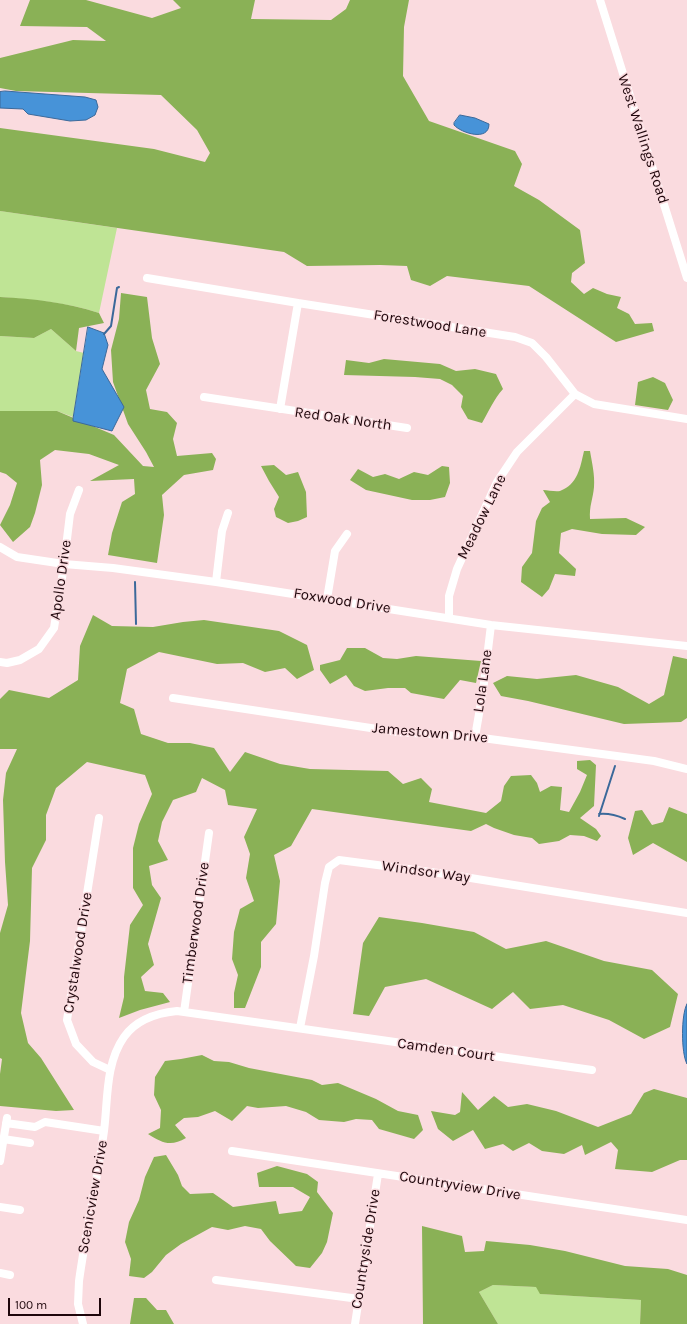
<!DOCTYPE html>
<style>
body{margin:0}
#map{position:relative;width:687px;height:1324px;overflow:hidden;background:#fadbdf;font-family:Karla,sans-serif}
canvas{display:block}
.scale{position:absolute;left:8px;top:1298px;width:93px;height:18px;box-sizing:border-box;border:2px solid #1e060b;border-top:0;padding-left:5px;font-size:12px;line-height:14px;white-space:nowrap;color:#1e060b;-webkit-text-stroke:3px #fadbdf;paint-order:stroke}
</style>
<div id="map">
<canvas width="687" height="1324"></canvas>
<div class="scale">100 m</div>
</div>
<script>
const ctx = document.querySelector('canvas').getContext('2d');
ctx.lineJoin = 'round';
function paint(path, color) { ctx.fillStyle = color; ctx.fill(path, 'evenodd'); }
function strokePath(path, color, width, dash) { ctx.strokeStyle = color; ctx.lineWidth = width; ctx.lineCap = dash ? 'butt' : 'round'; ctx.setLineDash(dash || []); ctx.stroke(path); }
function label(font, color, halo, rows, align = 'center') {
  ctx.font = font + ' Karla,sans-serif'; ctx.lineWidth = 3; ctx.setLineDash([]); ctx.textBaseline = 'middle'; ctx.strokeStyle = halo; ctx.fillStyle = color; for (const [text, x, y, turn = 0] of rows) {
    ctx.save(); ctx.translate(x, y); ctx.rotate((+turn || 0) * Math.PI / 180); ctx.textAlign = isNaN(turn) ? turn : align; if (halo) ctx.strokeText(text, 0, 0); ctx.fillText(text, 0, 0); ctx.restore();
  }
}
paint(new Path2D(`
 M0,211L117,228L99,313C66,302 34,300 0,297Z
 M51,329L76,351L84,353L73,417L57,411H0V336L34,338Z
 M493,1285L537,1287L541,1294L641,1300L640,1324H498L479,1292Z`), '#bfe495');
paint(new Path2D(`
 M30,0H86L152,18L181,8L173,0H255L251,19L331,20L346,9L350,0H409L404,27L403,76L429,121L515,151L522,164L514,186L539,200L580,230L585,263L572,273L571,282L584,294L593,288L607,294L621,297L617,308L629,314L635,324L652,323L654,331L616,342L529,286L447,276L430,286L411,280L407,266L380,265L307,266L284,252L0,211V128L154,149L205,162L210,153L197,130L161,95L16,91L0,88V58L73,40L106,41L87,27L20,26Z
 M121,293L147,297L152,338L160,364L146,390L150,409L167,412L177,423L173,439L177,456L212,453L216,459L213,470L184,475L162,495L164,515L157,563L108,555L112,533L122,502L135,494L134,479L90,481L119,465L89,454L55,450L40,460L42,485L35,513L30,527L13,542L0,525L10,505L17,483L6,474L0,472V411H57L114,435L143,466L154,467L146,452L128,424L113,382L111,350L119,319Z
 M0,297C34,299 66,302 99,313L104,323L79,328L76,351L51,329L34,338L0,336Z
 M384,359L440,364L456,371L475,369L496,374L503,389C494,399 489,411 482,423L468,419L461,407L463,396L452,385L440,379L415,377L344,375L346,360L369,363Z
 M653,377L665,383L673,400L668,410L635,405L638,382Z
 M584,451H590C592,463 595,475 594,487C593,499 589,506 590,519L626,518L645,527L636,535L602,534L572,529L561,533L559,553L576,569L575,576L555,574L549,589L542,597L521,582L522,567L532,553L536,521L542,508L550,502L543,490C548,490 555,492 560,491C578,484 580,468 584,451Z
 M274,465L286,475L298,472L306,492L307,517L298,521L288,523L276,517L274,509L279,497L269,481L261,466Z
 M442,466L449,467L450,483L445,497L430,500H412L366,490L350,480L358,469L373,477L385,474L399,479L414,472L428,475Z
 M93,615L112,626L153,627L183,622L204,620L279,631L307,645L314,670L297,679L285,668L265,672L243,663L217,664L159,652L127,669L120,703L134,709L141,734L168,743H190L214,748L230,772L245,752L280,764L310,769L388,771L403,784L421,778L432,789L429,802L486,813L501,801L504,786L511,776L531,775L537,783L540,792L551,786L562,787L560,810L569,812L580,792L587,775L577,769V761L590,760L596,765L594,806L580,818L596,829L601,836L597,841L584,836L570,835L559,841L539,844L532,838L514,835L494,828L486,824L471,831L312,809L291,846L274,855L280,881L276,924L261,942V967L245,1008H234V993L238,975L232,959L234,932L240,909L254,901L246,878L250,854L244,837L257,809L228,805L225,790L202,778L196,792L173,800L162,822L158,841L168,860L149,866L152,885L161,898L148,944L154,965L141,977L145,991L163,993L170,1002L140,1010L119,1018L124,997V977L130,925L143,905L133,888V848L139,824L152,794L145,775L87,762L56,788L46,815V840L32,868L30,941L21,1013L28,1043L41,1058L74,1110L56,1111L0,1106V1074L2,1059L0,1058V933L8,905L5,862L3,800L6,773L17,749H0V699L9,690L49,698L78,680L80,646Z
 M347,648H365L383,658L397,659L416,656L481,661L476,683L460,680L444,699L411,693L405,688H388L365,691L354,686L346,675L330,684L320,670V665L340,660Z
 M673,656L687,659V718L681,722L624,724L528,701L501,696L493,683L507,676L537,679L576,675L618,687L649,704L664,695Z
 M669,807L687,814V862L653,843L633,855L628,838L635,811L642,810L652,825L663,822Z
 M379,917L422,923L474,932L506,949L546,941L604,961L652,970L678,994L670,1027L644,1039L609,1020L563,1005L530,1009L513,992L492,1009L426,979L385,987L369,1016L353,1014L363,943Z
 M202,1055L214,1061L229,1062L249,1068L312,1080L322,1085L338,1083L376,1099L398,1111L418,1115L423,1130L414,1139L379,1129L372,1120L356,1119L344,1122L319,1120L306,1112L286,1106L258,1108L247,1106L232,1121L215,1111L198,1117L184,1118L175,1125L186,1138C171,1147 162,1143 148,1134L160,1128L161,1110L154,1095L155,1077L165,1061L181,1059Z
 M654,1089L687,1098V1160H680L652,1172L615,1169L618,1150L611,1142L585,1155L582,1145L564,1154L542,1151L529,1143L513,1151L503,1144L485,1149L473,1130L453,1141L438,1129L431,1111L455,1115L460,1112L462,1092L478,1110L494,1096L508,1107L527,1104L556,1111L598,1127L631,1114L644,1093Z
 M166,1155L178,1175L182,1186L190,1194L213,1193L233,1207L276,1201L279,1214L302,1211L310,1197L293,1187H259L257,1173L277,1166L307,1174L318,1182L317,1192L333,1213L327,1242L322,1253L310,1268L296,1266L270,1241L261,1229L245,1226L228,1230L212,1227L181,1244L166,1255L152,1272L144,1278L129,1276L131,1259L125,1242L129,1222L139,1200L145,1177L154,1157Z
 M422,1226L462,1236L465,1252L484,1251L486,1241L530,1245L565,1251L625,1266L668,1269L687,1275V1324H640L641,1300L540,1294L536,1287L493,1285L479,1292L498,1324H423Z
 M134,1298H146L157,1310H166L174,1324H130Z`), '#8ab156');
const water = new Path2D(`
 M5,91L85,97L96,100L98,107L95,115L86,120L70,121L28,114L23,109L0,108V92Z
 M460,115L475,118L489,124C489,142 461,133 454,125V123Z
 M88,327L104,333L108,345L102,369L124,407L112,431L73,421V419Z
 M687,1004V1064C681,1053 681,1014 687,1004Z`);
paint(water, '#4793d8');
strokePath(water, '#3b699a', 1);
strokePath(new Path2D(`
 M104,334L111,326L117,288L119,287
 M135,582L136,624
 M599,814C609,813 616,815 625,819
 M599,816L615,766`), '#3b699a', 2);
strokePath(new Path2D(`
 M600,0L687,278
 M147,278L298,303L515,337L532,343L546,357L575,394L594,404L687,419
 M204,397L407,428
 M280,409L298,303
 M0,547L17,557L64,564L113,568L216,582L491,625L687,646
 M216,582L222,531L228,513
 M327,599L335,551L347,534
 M449,618V596L457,569L497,482L517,452L575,394
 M0,662L7,663L20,660L39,649L54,628L63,572L70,514L79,490
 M173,698L397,732L475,737L654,761L687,769
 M475,737L483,691L491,625
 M99,818L67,1020L76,1044L93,1062L110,1070
 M184,1012L209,833
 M300,1028L314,956L325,883L329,867L339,860L446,874L687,913
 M6,1123L35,1127L45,1122L104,1131
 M3,1139L30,1143
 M232,1151L687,1220
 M0,1161L7,1118
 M0,1207L20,1210
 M0,1273L10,1275
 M216,1280L359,1299
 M83,1324L78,1304L79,1281C86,1231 97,1181 104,1131C108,1101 105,1064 124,1037C136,1020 157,1013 177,1011L592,1070
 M355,1324L378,1174`), '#fff', 8);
label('15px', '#1e060b', '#fadbdf', [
 ["West Wallings Road",643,139,72],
 ["Forestwood Lane",430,324,9],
 ["Red Oak North",343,419,8],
 ["Meadow Lane",482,517,-64],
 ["Apollo Drive",61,580,-82],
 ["Foxwood Drive",342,601,9],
 ["Lola Lane",483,681,-82],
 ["Jamestown Drive",430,733,5],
 ["Windsor Way",426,872,8],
 ["Timberwood Drive",196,923,-82],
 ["Crystalwood Drive",78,953,-81],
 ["Camden Court",446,1050,8],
 ["Countryview Drive",460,1186,9],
 ["Scenicview Drive",93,1197,-80],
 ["Countryside Drive",366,1249,-81]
]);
</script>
